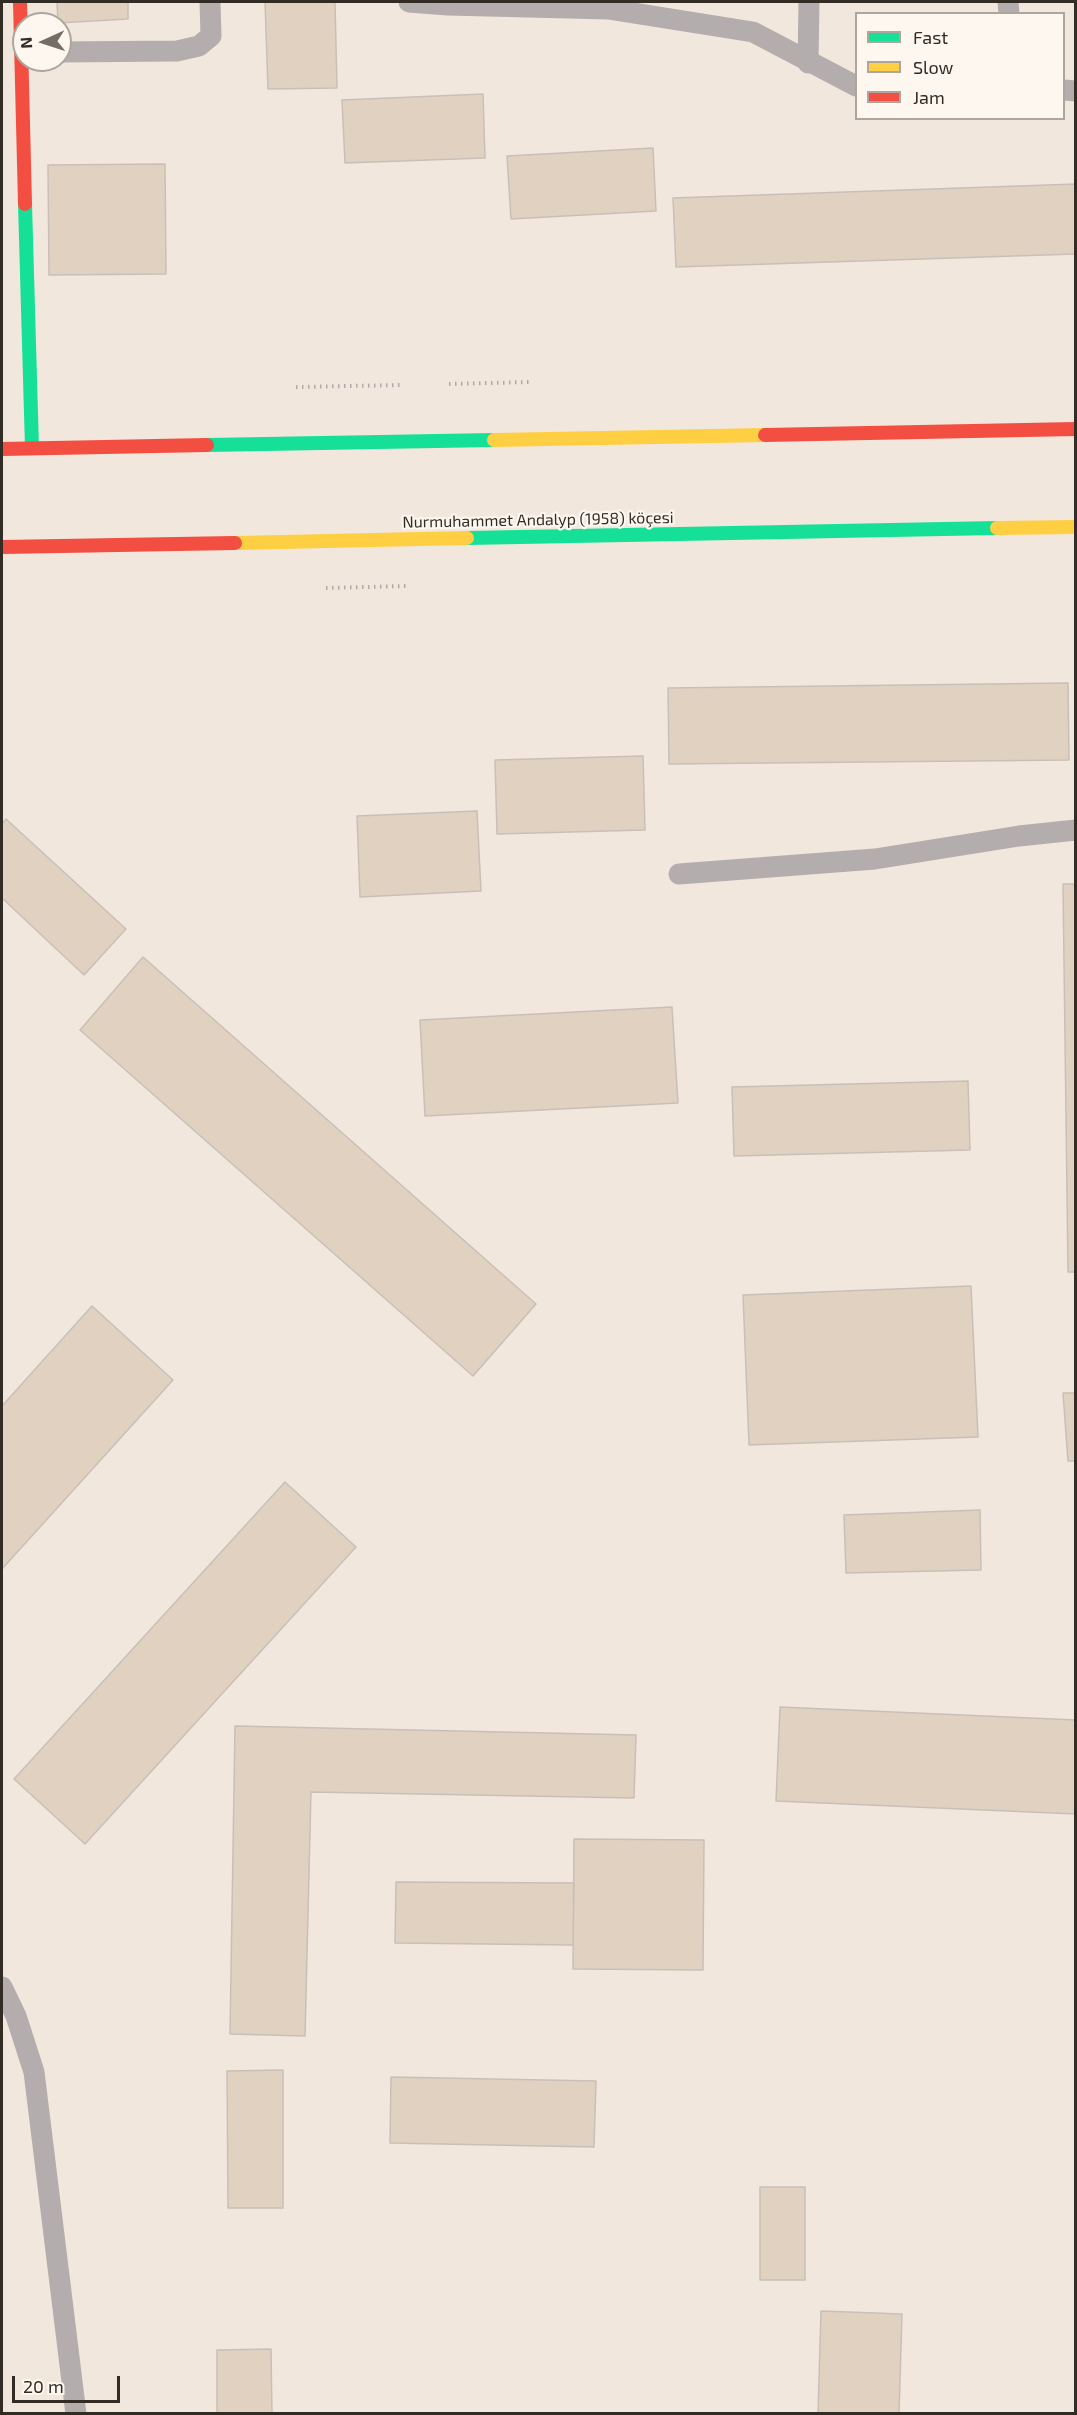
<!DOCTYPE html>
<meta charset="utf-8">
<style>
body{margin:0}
#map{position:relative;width:1077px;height:2415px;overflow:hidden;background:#f2e7dd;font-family:"Exo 2",sans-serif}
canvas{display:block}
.frame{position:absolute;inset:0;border:3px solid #322c25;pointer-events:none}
.legend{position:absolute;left:855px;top:12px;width:210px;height:108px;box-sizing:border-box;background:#fef7ef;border:2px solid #aca69e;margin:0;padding:8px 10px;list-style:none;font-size:18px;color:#322c25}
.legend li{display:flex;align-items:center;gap:12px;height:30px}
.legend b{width:30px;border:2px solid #aca69e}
.north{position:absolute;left:12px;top:12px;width:60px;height:60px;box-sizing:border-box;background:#fef7ef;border:2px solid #aca69e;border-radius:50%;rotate:267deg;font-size:16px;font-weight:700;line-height:24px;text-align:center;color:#322c25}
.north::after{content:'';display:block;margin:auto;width:21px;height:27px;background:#756d65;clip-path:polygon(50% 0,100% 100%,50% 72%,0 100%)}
.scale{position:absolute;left:12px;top:2376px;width:108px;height:27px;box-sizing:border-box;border:3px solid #322c25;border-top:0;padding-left:8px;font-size:18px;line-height:21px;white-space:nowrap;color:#322c25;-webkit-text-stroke:4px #fef7ef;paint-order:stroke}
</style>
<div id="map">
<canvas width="1077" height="2415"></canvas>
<div class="frame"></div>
<ul class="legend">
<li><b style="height:8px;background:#16e098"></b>Fast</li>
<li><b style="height:8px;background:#ffcf43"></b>Slow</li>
<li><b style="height:8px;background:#f24e42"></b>Jam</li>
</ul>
<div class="north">N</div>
<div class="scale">20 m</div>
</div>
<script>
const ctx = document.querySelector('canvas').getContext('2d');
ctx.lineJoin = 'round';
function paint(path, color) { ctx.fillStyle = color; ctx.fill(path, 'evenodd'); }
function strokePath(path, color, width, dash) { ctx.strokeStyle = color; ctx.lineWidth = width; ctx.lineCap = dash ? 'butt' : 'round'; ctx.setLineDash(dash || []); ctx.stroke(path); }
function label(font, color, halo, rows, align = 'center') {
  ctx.font = font + ' "Exo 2",sans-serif'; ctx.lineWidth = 4.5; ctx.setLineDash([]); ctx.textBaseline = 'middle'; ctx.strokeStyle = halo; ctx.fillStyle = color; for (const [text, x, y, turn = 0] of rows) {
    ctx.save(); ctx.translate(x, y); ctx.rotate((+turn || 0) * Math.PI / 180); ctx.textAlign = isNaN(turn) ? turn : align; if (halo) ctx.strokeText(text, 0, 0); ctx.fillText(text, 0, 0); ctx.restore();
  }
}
const building = new Path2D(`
 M57,2H128V19L58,23Z
 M265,2H335L337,88L268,89Z
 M483,94L485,158L345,163L342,100Z
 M653,148L656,211L511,219L507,156Z
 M165,164L166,274L49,275L48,165Z
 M1076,184V254L676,267L673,198Z
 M1068,683L1069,760L669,764L668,688Z
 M643,756L645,830L497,834L495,760Z
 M477,811L481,891L360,897L357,816Z
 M6,819L126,929L84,975L2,898V824Z
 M1063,884H1076V1272H1068Z
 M143,957L536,1304L473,1376L80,1030Z
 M672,1007L678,1103L425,1116L420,1020Z
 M968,1081L970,1150L734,1156L732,1087Z
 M971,1286L978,1437L749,1445L743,1295Z
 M92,1306L173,1380L2,1569V1406Z
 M1063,1393H1076V1461H1068Z
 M285,1482L356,1547L85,1844L14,1779Z
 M980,1510L981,1570L846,1573L844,1515Z
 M780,1707L1076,1720V1814L776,1801Z
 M235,1726L636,1735L634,1798L311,1792L305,2036L230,2034Z
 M574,1839L704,1840L703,1970L573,1969Z
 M396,1882L574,1883L573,1945L395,1943Z
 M283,2070V2208H228L227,2071Z
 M391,2077L596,2081L594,2147L390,2143Z
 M760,2187H805V2280H760Z
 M821,2311L902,2314L899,2414H818Z
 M271,2349L272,2414H217V2350Z`);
paint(building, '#e1d1c1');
strokePath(building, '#c8c0b8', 1.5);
strokePath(new Path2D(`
 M449,384L530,382
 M296,387L401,385
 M326,588L406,586`), '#afaaa7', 4, [1.5, 4.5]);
strokePath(new Path2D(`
 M409,2L448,5L608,9L753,32L856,86
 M1008,2L1009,14
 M60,52L177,51L199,46L211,36L210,2
 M808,63L809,2
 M1064,90L1076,91
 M679,874L875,859L1019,836L1076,830
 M2,1987L16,2016L34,2072L76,2414`), '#b3aead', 21);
strokePath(new Path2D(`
 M25,204L32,448
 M207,445L494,440
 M467,538L997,528`), '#16e098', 14);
strokePath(new Path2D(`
 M494,440L765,435
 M997,528L1076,527
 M235,543L467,538`), '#ffcf43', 14);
strokePath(new Path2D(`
 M20,2L25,204
 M765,435L1076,429
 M2,449L207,445
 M2,547L235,543`), '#f24e42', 14);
label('16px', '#322c25', '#fef7ef', [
 ["Nurmuhammet Andalyp (1958) köçesi",538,520,-1]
]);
</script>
